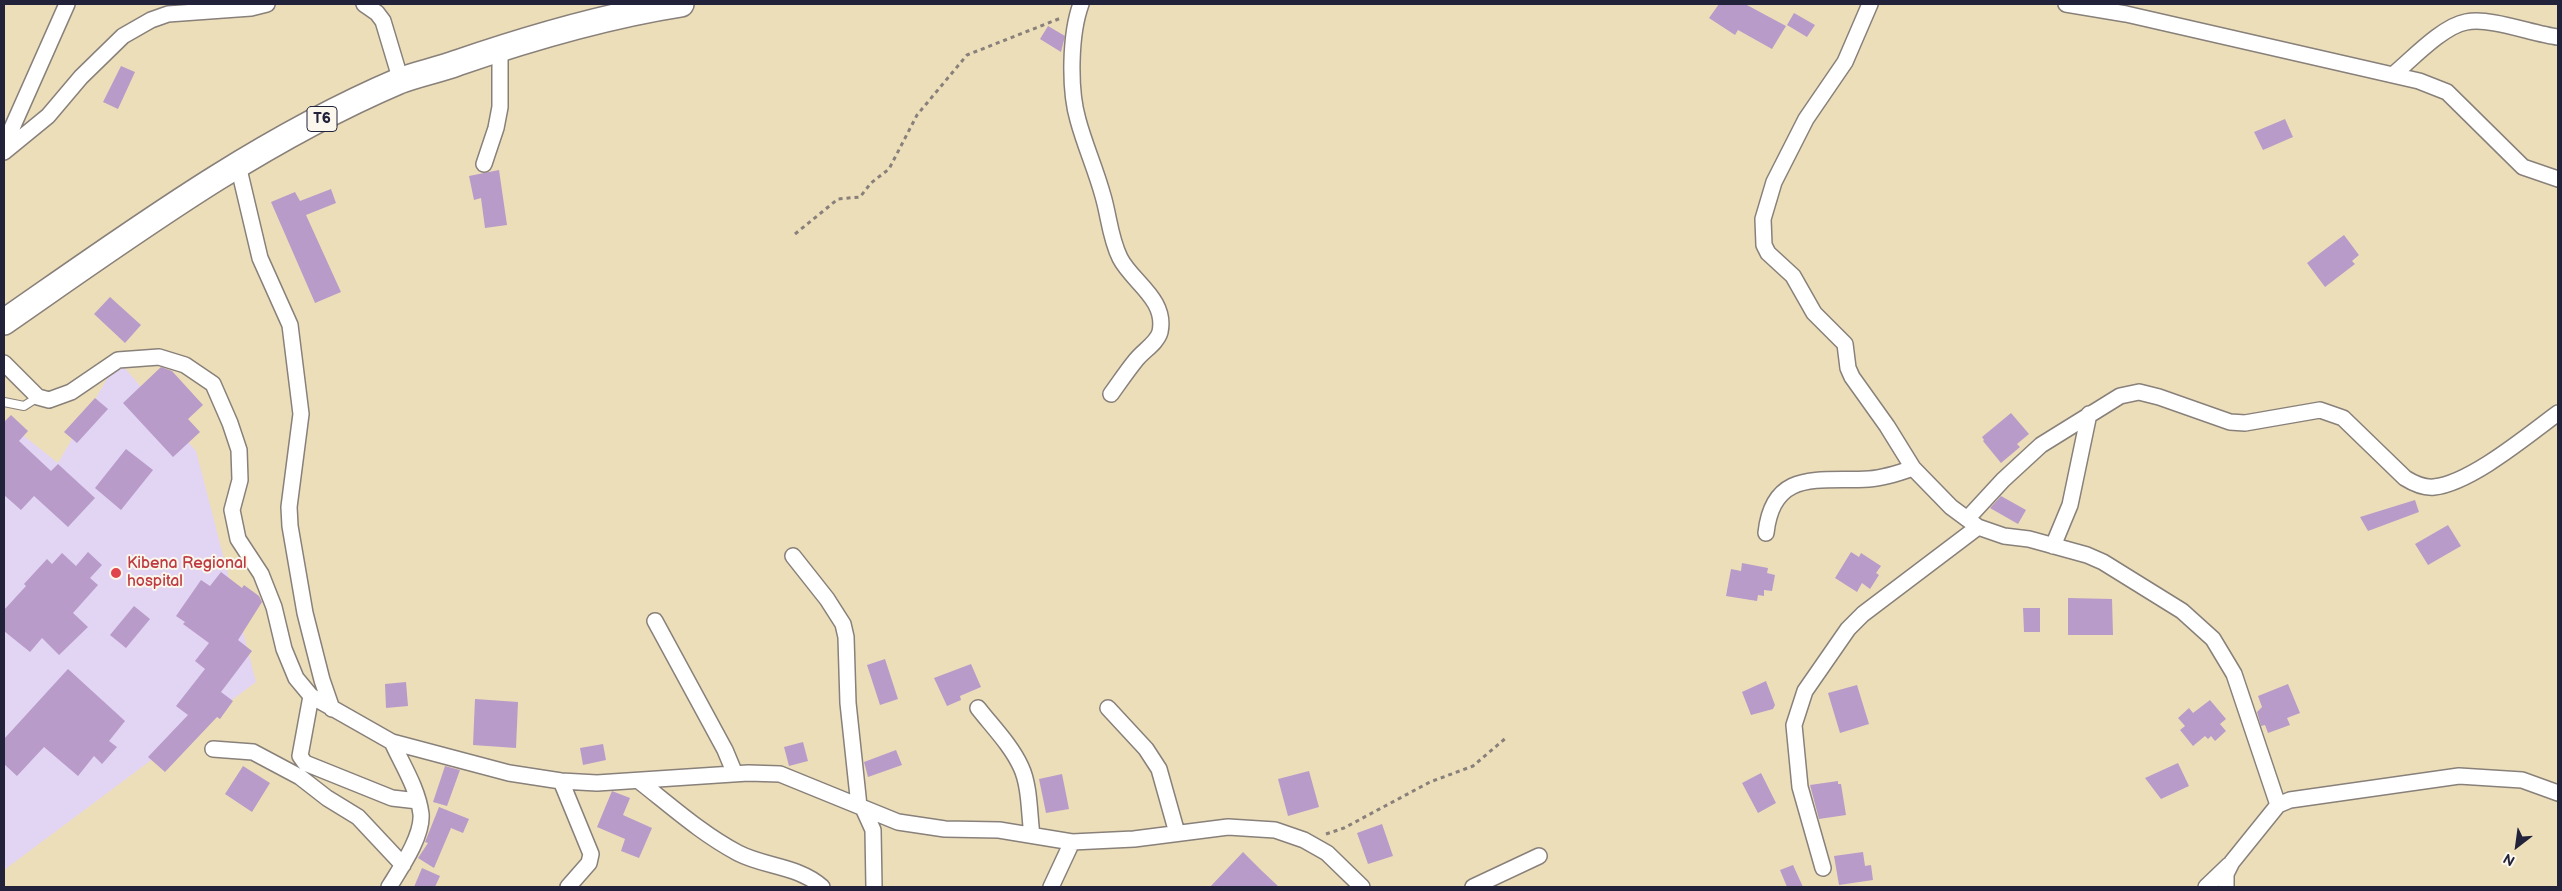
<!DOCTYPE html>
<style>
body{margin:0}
#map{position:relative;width:2562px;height:891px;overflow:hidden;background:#eddeba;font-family:"Balsamiq Sans",sans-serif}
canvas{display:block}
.frame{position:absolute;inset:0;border:5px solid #22223b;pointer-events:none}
.north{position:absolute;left:2492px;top:821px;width:50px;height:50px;-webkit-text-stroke:4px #fbf7ec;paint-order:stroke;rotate:210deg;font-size:14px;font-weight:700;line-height:20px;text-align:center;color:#22223b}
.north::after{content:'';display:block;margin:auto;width:18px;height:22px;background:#22223b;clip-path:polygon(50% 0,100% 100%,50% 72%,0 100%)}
</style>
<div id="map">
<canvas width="2562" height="891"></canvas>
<div class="frame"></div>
<div class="north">N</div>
</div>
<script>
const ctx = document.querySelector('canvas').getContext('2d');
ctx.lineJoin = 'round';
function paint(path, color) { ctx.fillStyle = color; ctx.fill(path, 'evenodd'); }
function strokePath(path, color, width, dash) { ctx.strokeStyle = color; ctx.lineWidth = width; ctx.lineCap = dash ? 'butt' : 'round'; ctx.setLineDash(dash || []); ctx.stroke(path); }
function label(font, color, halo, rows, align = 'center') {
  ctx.font = font + ' "Balsamiq Sans",sans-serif'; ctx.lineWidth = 4; ctx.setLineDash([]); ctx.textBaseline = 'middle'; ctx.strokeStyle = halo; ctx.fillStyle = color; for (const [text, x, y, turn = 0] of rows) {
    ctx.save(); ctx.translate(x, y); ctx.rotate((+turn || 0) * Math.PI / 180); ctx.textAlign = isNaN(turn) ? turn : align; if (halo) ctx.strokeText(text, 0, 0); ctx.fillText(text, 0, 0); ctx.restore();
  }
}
paint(new Path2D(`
 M118,360L196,451L256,682L4,870V420L58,463Z`), '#e2d4f3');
paint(new Path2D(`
 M1719,4H1745L1786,26L1772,49L1738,30L1735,35L1709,18Z
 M1794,13L1815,25L1807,37L1787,25Z
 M1048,26L1065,36L1061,52L1040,39Z
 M121,66L135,72L118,109L103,102Z
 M2285,119L2293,137L2263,150L2254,132Z
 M499,170L507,225L485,228L481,198L474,200L469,176Z
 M331,189L336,203L306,215L341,292L315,303L271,202L295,192L300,201Z
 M2344,235L2359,255L2352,261L2355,264L2325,287L2307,263Z
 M110,297L141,325L125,343L94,314Z
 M161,367L172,371L203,405L188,419L200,432L173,457L123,403Z
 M95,398L108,409L77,443L64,432Z
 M2011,413L2029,434L2017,444L2020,447L2001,463L1983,441L1984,440L1982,437Z
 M11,415L28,431L19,441L51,471L58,464L95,498L68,527L34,496L21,510L4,495V422Z
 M126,449L153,470L121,510L95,488Z
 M2001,496L2026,510L2018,524L1990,508Z
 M2415,500L2419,512L2368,531L2360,517Z
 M2448,525L2461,546L2428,565L2415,544Z
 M88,552L102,565L90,578L98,585L73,613L88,627L59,655L42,638L30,652L4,631V610L26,586L24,584L47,559L52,564L62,553L76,566Z
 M1851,552L1859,557L1861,553L1881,566L1876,573L1879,575L1870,589L1862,583L1857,592L1835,578Z
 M1742,563L1768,568L1767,573L1775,575L1772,591L1764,590V596L1758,595L1757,601L1726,596L1731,569L1741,571Z
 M221,572L242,588L244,585L259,596L262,602L238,640L252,651L221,692L233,701L220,719L217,717L165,772L148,757L188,715L176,706L205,669L195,661L209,643L183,624L185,622L176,616L201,580L210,586Z
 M2068,598L2112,599L2113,635H2068Z
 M134,606L150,619L126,648L110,635Z
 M2023,608H2040V632H2024Z
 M885,659L898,699L880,705L867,665Z
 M971,664L981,687L960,696L961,700L947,706L934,678Z
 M68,669L125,721L109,741L117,747L102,764L94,756L78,776L44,747L17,776L4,764V739Z
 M1766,681L1775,705L1773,709L1751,715L1742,692Z
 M406,682L408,706L386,708L385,684Z
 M2288,684L2300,713L2287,718L2290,725L2268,733L2265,725L2261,726L2257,712L2262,707L2258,696Z
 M1857,685L1869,724L1840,733L1828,693Z
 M475,699L518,702L516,748L473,745Z
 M2210,700L2226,719L2220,724L2226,731L2215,741L2211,736L2208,739L2205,736L2193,746L2180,730L2185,726L2178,718L2189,708L2193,713Z
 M803,742L808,761L789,766L784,747Z
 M603,744L606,760L583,765L580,748Z
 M896,750L902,765L868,777L864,762Z
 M2178,763L2189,786L2161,799L2145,778Z
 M243,766L270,783L252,812L225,794Z
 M445,766L460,770L447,806L433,802Z
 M1309,771L1319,807L1288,816L1278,779Z
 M1761,773L1776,803L1758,813L1742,783Z
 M1062,774L1069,809L1046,813L1039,779Z
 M1838,781V784H1841L1846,815L1819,819L1810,785Z
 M612,791L630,798L623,815L652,828L639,858L621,851L625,839L597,827Z
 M439,807L469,819L463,833L451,828L434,868L418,858L428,843L425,842Z
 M1382,824L1393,856L1368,864L1357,833Z
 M1243,852L1261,870L1279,887H1210Z
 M1863,852L1865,866L1871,865L1873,880L1839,885L1834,856Z
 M1793,865L1803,887H1787L1780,870Z
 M422,868L440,876L435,887H414Z`), '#b89bc9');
const service = new Path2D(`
 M4,402L24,406L38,397`);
const minor = new Path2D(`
 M364,4L377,13L383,21L401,81
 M1081,4C1070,34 1069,89 1078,120C1085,146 1096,170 1103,196C1109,216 1110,238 1120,258C1132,282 1167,299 1160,332C1157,343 1143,351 1136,360C1127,371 1119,383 1111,394
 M1870,4L1845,62L1806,119L1774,182L1763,219L1764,245L1768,253L1793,276L1814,313L1845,344L1848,368L1852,377L1887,426L1913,468L1951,507L1978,527L2004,536L2029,539L2087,555L2103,562L2182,611L2213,639L2234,674L2278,805
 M2066,4L2126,14L2419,81L2447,92L2523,167L2558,179
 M2394,74C2412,59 2443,26 2466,22C2492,17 2532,34 2558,37
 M4,146L67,4
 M4,152L48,116L81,77L123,36L151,20L168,14L251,8L267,4
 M484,164L496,128L500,107V49
 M238,165L260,258L290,325L301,414L289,507L290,526L305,613L322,680L332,709
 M4,363L38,397L49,400L71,392L118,360L159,357L185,365L213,384L230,423L239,450L240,480L232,510L238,539L261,574L274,607L284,649L296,678L311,696L392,742L509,773L561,781L597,783L748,773L780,774L898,822L945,829L999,830L1072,842L1134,839L1228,827L1275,830L1304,840L1327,853L1362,887
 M1967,519L2003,480L2041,445L2120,396L2139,392L2159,397L2230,422L2245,423L2320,410L2343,418L2405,478C2413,483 2424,488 2434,487C2471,483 2528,435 2558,413
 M1766,533C1773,468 1820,482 1869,479C1884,478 1899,473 1913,468
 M2053,546L2070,505L2089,414
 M793,556L827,599L843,624L846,637L848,703L859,806
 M655,621L725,750L735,774
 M311,696L300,756L305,763L392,798L418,801
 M978,708C992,726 1011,745 1021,767C1030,786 1029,814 1032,835
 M1108,708L1146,749L1159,769L1177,833
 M213,749L253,752L300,777L327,798L358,817L403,865
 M561,781L591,854L589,863L568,887
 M639,781C671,806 702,834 738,853C765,867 799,866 822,887
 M863,808L873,830L874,887
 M1823,868L1800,787L1794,725L1805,691L1848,629L1863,614L1978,527
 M389,887C400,869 423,836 421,814C418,789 402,764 392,742
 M1051,887L1072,842
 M1473,887L1539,856
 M2206,887L2229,865
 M2226,887V874L2232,862L2278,805L2290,800L2459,776L2522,780L2558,793`);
const trunk = new Path2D(`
 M4,322C131,234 256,142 399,81C417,74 438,70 457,63C530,38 604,16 681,4`);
strokePath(service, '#88807a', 10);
strokePath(minor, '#88807a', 18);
strokePath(trunk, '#88807a', 28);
strokePath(new Path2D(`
 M795,234L838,199L860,197L871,183L889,169L917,115L967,55L1061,18
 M1326,834L1344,828L1430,782L1473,766L1507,737`), '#88807a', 3, [4, 4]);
strokePath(service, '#fff', 8);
strokePath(minor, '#fff', 15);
strokePath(trunk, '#fff', 25);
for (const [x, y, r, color] of [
 [116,573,6,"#e0444e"]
]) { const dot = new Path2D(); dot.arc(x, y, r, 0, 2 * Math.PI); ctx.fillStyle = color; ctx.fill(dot); strokePath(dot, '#fbf7ec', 2); }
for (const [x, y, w] of [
 [322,119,30]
]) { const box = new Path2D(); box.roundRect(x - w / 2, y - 12.5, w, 25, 4); ctx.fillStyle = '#fbf7ec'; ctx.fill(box); strokePath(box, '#22223b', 1); }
label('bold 15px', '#22223b', null, [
 ["T6",322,119]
]);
label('16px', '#be3a42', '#fbf7ec', [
 ["Kibena Regional",127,564],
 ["hospital",127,582]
], 'left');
</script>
